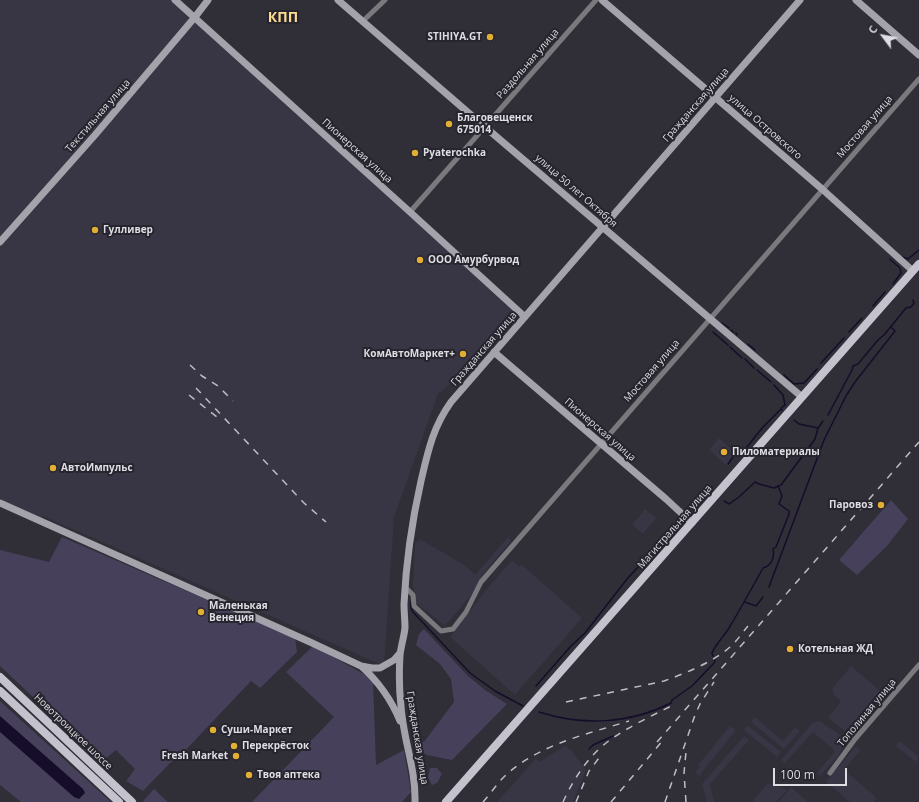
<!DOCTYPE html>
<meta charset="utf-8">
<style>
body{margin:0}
#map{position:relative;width:919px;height:802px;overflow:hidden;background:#302e37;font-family:"Open Sans",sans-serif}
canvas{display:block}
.north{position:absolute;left:863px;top:16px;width:40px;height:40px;-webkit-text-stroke:3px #26242d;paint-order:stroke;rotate:302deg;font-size:11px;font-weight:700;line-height:16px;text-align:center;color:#dedde3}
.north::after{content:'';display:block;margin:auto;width:14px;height:18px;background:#dedde3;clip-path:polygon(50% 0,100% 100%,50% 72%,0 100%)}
.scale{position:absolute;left:773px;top:768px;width:74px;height:18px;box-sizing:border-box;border:2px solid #dedde3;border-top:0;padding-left:5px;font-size:12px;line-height:14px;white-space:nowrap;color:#dedde3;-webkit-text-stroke:3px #26242d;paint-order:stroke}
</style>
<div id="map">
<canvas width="919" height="802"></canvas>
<div class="north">С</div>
<div class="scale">100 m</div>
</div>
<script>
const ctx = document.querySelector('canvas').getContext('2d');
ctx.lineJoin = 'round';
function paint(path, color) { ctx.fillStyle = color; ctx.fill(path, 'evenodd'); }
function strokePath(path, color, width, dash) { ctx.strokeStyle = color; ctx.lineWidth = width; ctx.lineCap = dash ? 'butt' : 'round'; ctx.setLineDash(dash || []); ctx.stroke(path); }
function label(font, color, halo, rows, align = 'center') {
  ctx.font = font + ' "Open Sans",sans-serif'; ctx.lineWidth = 4; ctx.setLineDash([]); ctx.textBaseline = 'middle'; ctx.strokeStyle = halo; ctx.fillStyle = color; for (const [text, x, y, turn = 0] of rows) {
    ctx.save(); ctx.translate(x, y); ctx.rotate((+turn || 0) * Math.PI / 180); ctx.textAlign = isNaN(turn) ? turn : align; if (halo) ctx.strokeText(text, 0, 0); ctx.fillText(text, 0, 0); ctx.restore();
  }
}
paint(new Path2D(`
 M0,0H173L518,315L483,357L438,394L394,517L384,666L43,516L41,518L0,500Z
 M719,438L737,454L727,466L709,450Z
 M645,509L656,518L643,534L632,525Z
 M508,537L511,541L482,575L478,587L445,626L415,602L413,585L415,544L420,539L466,566L475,575Z
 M512,560L519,567L521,564L582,618L515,695L450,637L485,591Z
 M851,666L880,691L860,715L863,718L859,722L855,720L845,731L828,718L841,701L834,695L832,689Z
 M755,717L783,741L795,727L800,731L784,749L751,722Z
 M820,721L847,740L838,756L820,776L817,773L835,751L813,732L785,763L781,760L812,723Z
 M730,726L736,730L699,776L695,773L700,767L698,765Z
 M748,726L781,752L777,757L744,730Z
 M744,736L749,740L710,784L714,802H707L702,784Z
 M900,741L919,757L916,762L896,746Z
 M566,745L569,750H571L586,770L573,802H497L536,758L539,762Z
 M856,746L861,750L844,770L877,798L874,802H850L826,782Z
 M768,783L787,790L776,802H752Z
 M791,787L807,801V802H779Z`), '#383544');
paint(new Path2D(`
 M891,500L908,519L887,546L857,575L839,560Z
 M62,537L295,638L297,652L260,688L251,681L180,756L174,759L143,791L126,781L135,769L116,750L104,760L96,756L0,666V550L49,562Z
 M424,629L468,676L485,690L507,704L452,760L427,755L417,749L418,742H424L454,702L451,679L440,664L416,645L419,634Z
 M313,646L373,679L376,765L404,750L411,792L402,802H252L334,717L286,672Z
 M0,701L111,802H21L0,785Z
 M430,768H437L442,774L437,783L432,785L428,778Z
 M154,789L168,802H144L143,801Z`), '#46405a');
paint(new Path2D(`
 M0,716L83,789L85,793L79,799L74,797L0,732Z`), '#160d2a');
strokePath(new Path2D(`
 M902,257L908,259L919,250
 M890,259L900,268L901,273L893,284
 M873,306L885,292
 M722,323L729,328
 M731,330L733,332
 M713,332L728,345
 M849,332L862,318
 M736,333L737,335
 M748,344L755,350
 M730,347L742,358
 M745,359L754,368
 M821,363L844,338
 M757,370L771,382
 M784,375L794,384L804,383L817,369
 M828,415L852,370L853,366L858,364L878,340L884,335L906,308L911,307L914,303L913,300
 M794,420L799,424L818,428L823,421
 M728,464L733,457L747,447L763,427L780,410H782L781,408L785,405L783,395L774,385
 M724,501L729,504L739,497L755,482L759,484L774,488L781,485L815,439L818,428
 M695,509L712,487
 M769,587L824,440L846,396L855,382L895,331L891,327
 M411,602V608L413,612L470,673L495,691L523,706
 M745,602L756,606L763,597
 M713,656L712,653C716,644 724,636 729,628C741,608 752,588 763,568C771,566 775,558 773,549L776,547L789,514V511L779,504L782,496L778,486
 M536,686L571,646L585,633L627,579L673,529L678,521
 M539,712C582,726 630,724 671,703L672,700L692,686L714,663L715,660
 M589,749L593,745L613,736`), '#160d2a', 1.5);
strokePath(new Path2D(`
 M362,22L385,0
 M410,212L596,0
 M406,588L413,595L414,606L441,631L453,629L466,612L481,582L919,79
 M830,773L855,739L919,665`), '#7a797e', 5);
strokePath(new Path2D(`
 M175,0L410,212L525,317
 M338,0L471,115L802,397
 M602,0L822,189L913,271
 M856,0L919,55
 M0,242L95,135L195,17L208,0
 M494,352L666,499L692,523
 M0,503L310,642L361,666L372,668H380L394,660L400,653
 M361,666C379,682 391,699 400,721
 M415,802C416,769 403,739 401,706C399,689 399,672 400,655C401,646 404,637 405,628C405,620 404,612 404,604C406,562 412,521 421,481C428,451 433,427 451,402L800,0`), '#a4a2aa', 7);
strokePath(new Path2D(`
 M0,677L132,802
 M0,691L119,802
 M446,802L919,264`), '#c4c2cc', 8);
strokePath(new Path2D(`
 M190,365L202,376L218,386L233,401
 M196,388L304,503L326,522
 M189,395L217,417
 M566,702L664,681C686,673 713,662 730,647C737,641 742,633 748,626
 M657,742L919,442
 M483,802C491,793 498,782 507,774C541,744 587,734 629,721
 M563,802C573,780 587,758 606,743C627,727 652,716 675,704
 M576,802L589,771L599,758
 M611,802L664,739
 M665,802L695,715L700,704L714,682
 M686,802L684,773L686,752`), '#bebdc3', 1.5, [7, 7]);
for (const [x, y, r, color] of [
 [490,37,4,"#e1af34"],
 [449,124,4,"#e1af34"],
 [415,153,4,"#e1af34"],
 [95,230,4,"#e1af34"],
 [420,260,4,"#e1af34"],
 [463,354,4,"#e1af34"],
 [724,452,4,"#e1af34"],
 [53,468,4,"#e1af34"],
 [881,505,4,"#e1af34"],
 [201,612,4,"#e1af34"],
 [790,649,4,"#e1af34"],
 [213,730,4,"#e1af34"],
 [234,746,4,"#e1af34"],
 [236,756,4,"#e1af34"],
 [249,775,4,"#e1af34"]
]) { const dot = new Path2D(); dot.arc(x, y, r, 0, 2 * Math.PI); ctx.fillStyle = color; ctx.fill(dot); strokePath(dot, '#26242d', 1.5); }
label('bold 10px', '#dedde3', '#26242d', [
 ["STIHIYA.GT",482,37,"right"],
 ["Благовещенск",457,118],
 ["675014",457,130],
 ["Pyaterochka",423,153],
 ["Гулливер",103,230],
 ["ООО Амурбурвод",428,260],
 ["КомАвтоМаркет+",455,354,"right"],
 ["Пиломатериалы",732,452],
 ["АвтоИмпульс",61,468],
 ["Паровоз",873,505,"right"],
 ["Маленькая",209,606],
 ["Венеция",209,618],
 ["Котельная ЖД",798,649],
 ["Суши-Маркет",221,730],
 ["Перекрёсток",242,746],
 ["Fresh Market",228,756,"right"],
 ["Твоя аптека",257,775]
], 'left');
label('10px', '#dedde3', '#26242d', [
 ["Раздольная улица",528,64,-49],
 ["Гражданская улица",696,105,-49],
 ["Текстильная улица",98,116,-49],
 ["улица Островского",765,127,41],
 ["Мостовая улица",865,127,-49],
 ["Пионерская улица",357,151,42],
 ["улица 50 лет Октября",576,191,41],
 ["Гражданская улица",484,349,-49],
 ["Мостовая улица",652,371,-49],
 ["Пионерская улица",600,430,41],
 ["Магистральная улица",675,527,-49],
 ["Тополиная улица",867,713,-50],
 ["Новотроицкое шоссе",73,732,44],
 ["Гражданская улица",417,738,81]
]);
label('bold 14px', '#fddb91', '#26242d', [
 ["КПП",283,18]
]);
</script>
